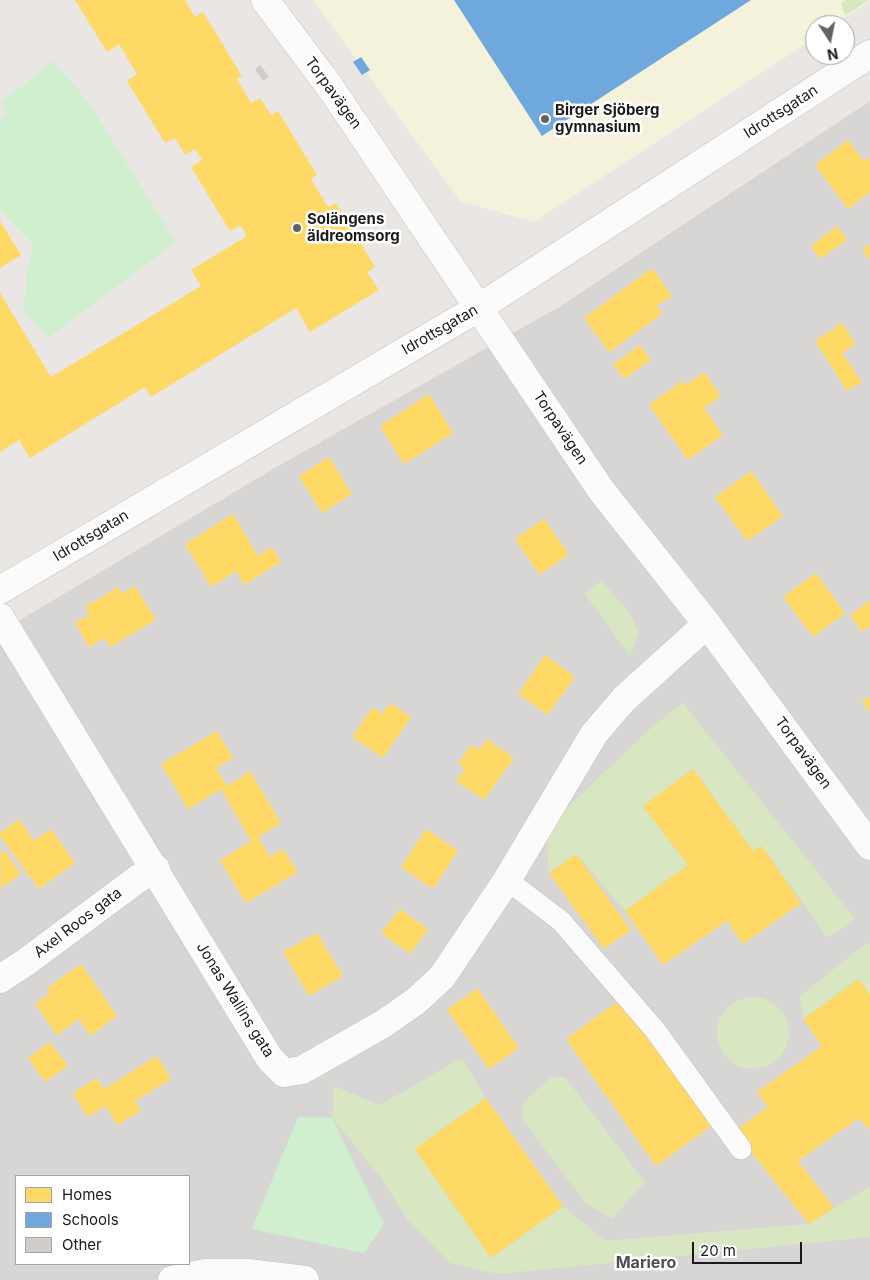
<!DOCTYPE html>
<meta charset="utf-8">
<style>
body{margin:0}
#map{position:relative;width:870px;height:1280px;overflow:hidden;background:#e9e6e3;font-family:Inter,sans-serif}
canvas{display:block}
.legend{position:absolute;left:15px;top:1175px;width:175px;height:90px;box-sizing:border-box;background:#fff;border:1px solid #a4a4a4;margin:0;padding:6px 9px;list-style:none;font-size:15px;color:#1b1b1b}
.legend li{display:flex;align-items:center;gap:10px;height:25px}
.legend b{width:25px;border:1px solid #a4a4a4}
.north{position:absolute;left:805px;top:15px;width:50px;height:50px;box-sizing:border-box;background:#fff;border:1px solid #a4a4a4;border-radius:50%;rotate:169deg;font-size:14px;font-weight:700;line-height:20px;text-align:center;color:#1b1b1b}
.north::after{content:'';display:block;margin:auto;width:18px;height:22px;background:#636261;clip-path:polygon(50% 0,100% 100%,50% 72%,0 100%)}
.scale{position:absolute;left:692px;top:1242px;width:110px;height:22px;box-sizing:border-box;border:2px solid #1b1b1b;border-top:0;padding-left:6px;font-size:15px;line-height:18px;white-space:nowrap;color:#1b1b1b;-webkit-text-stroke:4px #fff;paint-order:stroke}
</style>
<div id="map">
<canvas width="870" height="1280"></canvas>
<ul class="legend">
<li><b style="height:14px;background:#ffd966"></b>Homes</li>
<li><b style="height:14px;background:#6fa8dc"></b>Schools</li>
<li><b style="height:14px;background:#d0ccca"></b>Other</li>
</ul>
<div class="north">N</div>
<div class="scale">20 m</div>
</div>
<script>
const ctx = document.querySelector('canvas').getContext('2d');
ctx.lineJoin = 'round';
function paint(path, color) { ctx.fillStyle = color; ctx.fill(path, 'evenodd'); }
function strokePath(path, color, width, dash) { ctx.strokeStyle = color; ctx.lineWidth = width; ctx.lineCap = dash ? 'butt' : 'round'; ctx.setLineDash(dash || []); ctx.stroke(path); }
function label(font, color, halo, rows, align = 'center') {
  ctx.font = font + ' Inter,sans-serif'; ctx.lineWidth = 5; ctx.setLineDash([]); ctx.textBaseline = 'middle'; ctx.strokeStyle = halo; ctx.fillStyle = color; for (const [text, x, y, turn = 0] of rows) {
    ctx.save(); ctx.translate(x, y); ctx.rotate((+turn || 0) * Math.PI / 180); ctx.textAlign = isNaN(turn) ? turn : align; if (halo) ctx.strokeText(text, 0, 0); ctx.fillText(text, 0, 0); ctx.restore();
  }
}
paint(new Path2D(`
 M870,101V1280H0V632L273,469L559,307ZM16,1176H189V1264H16Z`), '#d8d6d5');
paint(new Path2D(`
 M313,0H870V1L834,25H815V38L534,222L460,201Z`), '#f5f2dc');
paint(new Path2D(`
 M846,0H869L845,16L841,3Z
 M602,581L631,615L639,633L630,656L584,593Z
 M683,703L855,919L828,938L762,846L753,851L693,769L643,806L688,865L625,911L576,854L549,873L546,828L652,727Z
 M868,942L870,945V995L858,979L803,1019L800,996Z
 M717 1033a36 36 0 1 1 72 0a36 36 0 1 1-72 0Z
 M462,1058L486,1098L415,1149L491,1258L563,1206L605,1241L809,1224L870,1186V1237L498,1274L450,1263L407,1219L382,1179L332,1118L334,1086L380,1105Z
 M565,1077L645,1182L612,1219L586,1204L522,1119L524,1102L550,1078Z`), '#d8e6c1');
paint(new Path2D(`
 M53,61L87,100L176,242L48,338L24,312L27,271L34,246L0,209V120L5,115L2,102Z
 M298,1117L332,1118L384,1224L364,1253L252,1229Z`), '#d0efce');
paint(new Path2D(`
 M75,0H185L195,17L203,12L242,76L237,79L251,103L260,98L271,115L278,111L317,175L311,179L328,207L336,203L375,267L367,272L379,290L310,332L296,308L151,397L145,387L30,458L19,440L0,452V293L51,377L201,286L191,270L247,236L240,225L230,231L191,167L202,160L195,149L185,155L175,138L165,143L127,81L137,74L119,44L107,52Z
 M848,140L864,161L870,157V192L848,209L815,165Z
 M0,221L21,255L0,268Z
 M837,226L847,240L820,259L811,246Z
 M870,244V261L862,250Z
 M652,268L672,296L657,306L662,314L609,352L584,318Z
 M842,323L856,344L842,353L862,382L847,391L815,341Z
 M640,345L651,360L624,379L613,364Z
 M704,372L721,396L704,408L723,435L688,460L649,405L682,381L686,385Z
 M429,394L453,433L404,464L380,426Z
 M329,457L352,494L322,513L299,476Z
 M751,471L783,516L747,541L715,497Z
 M233,514L258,556L272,547L281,562L244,585L236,571L211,587L185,544Z
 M544,519L569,554L540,575L515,539Z
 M816,573L845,613L813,637L783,597Z
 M135,586L156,620L110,647L104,638L89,647L75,623L90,615L85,607L118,587L122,594Z
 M870,600V626L862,632L850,615Z
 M545,655L575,677L548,715L518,694Z
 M870,696V712L862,702Z
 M390,703L411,717L383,758L352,737L373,707L382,714Z
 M217,731L233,758L216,768L227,786L250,771L281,823L258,837L270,857L283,849L298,872L246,903L220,860L251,841L221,789L188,809L161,764Z
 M487,739L514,758L484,800L456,781L465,768L458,764L471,745L479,750Z
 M693,769L753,851L762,846L801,903L743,944L727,921L663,965L625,911L688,865L643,806Z
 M19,819L34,841L51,829L75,863L39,889L0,836V833Z
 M426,829L458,851L433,889L401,867Z
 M4,850L21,874L1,888L0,853Z
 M576,854L631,930L604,949L549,873Z
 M400,909L428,929L410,954L381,933Z
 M317,933L343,976L309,996L283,952Z
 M81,964L117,1016L90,1036L79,1019L57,1035L35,1004L50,993L47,988Z
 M859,979L870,995V1131L859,1118L798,1161L834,1208L809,1224L734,1131L768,1107L757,1092L822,1046L803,1019Z
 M477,988L519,1048L489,1069L447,1010Z
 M621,999L711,1126L656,1166L566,1039Z
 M50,1042L68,1066L45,1082L28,1058Z
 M157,1056L171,1079L135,1101L141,1111L117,1125L106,1106L87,1117L73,1093L97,1078L104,1089Z
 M486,1098L563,1206L491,1258L415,1149Z`), '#ffd966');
paint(new Path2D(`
 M454,0H751L542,136Z
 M361,57L370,70L362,75L353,62Z`), '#6fa8dc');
paint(new Path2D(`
 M260,65L269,77L263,81L255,69Z`), '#d0ccca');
const service = new Path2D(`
 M507,880L561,921L655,1030L741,1149`);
const minor = new Path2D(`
 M265,0L330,87L601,490L707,624L870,846
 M0,590L480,307L870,54
 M0,617L270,1059L284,1073L302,1070L383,1024L416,1001L442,977L507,880L594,734L624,699L707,624
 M0,979L26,962L139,878L156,869
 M172,1280L205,1273H248L305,1280`);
strokePath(service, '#c2c1bf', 22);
strokePath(minor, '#c2c1bf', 29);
strokePath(service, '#fcfbfb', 21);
strokePath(minor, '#fcfbfb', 28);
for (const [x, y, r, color] of [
 [545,119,5,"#636261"],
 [297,228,5,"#636261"]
]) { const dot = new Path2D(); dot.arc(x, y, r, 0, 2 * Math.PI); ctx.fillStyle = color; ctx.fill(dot); strokePath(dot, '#fff', 2); }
label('15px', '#1b1b1b', '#fff', [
 ["Torpavägen",333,93,54],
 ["Idrottsgatan",781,112,-33],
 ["Idrottsgatan",440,330,-30],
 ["Torpavägen",560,428,56],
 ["Idrottsgatan",91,536,-31],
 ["Torpavägen",803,753,54],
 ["Axel Roos gata",78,923,-37],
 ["Jonas Wallins gata",235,1000,58]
]);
label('bold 15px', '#1b1b1b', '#fff', [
 ["Birger Sjöberg",555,110],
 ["gymnasium",555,127],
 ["Solängens",307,219],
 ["äldreomsorg",307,236]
], 'left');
label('bold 16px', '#4e4e4e', '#fff', [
 ["Mariero",646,1263]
]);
</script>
